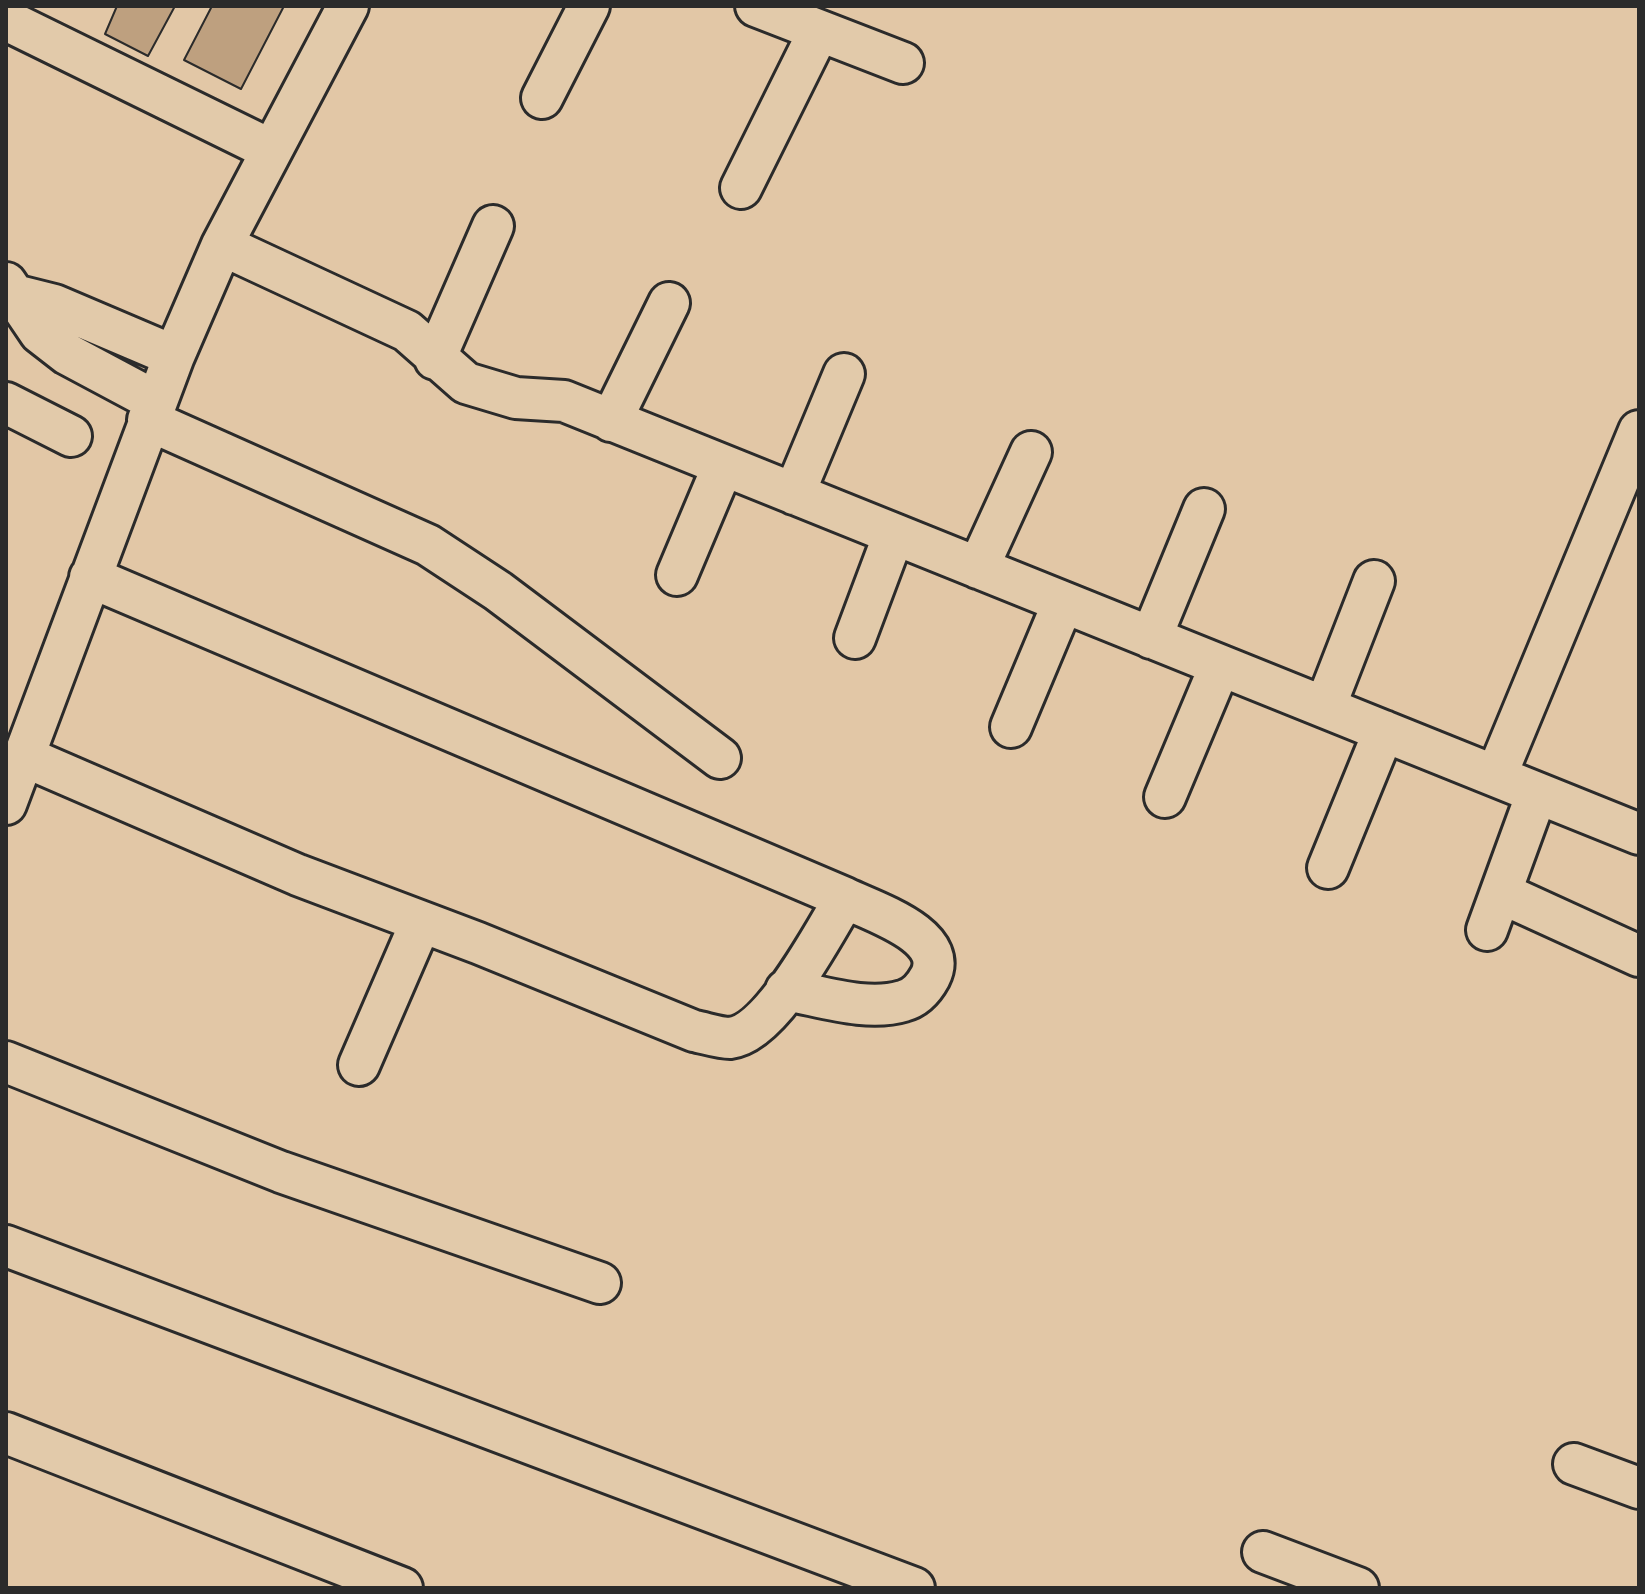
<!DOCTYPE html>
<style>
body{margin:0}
#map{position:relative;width:1645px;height:1594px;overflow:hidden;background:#e2c7a6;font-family:"Gochi Hand",sans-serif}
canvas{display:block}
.frame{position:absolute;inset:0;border:8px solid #2b2b2b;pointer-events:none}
</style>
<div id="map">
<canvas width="1645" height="1594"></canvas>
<div class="frame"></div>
</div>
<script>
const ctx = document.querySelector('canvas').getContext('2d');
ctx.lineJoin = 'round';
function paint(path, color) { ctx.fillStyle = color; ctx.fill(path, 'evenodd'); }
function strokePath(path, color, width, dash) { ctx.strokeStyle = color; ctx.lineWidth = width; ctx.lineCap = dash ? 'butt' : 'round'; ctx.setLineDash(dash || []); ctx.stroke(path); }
const building = new Path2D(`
 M117,6H175L148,56L105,34Z
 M212,6H284L241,89L184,60Z`);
paint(building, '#bea07f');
strokePath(building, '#2b2b2b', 2);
const minor = new Path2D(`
 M756,6L903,63
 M6,20L271,150
 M542,98L589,6
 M741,188L818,33
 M222,245L407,331L466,383L516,398L564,401L1639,834
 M6,283L40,333L67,354L155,401
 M14,295L54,305L174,356
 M435,359L493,226
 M6,403L71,436
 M148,420L428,545L498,591L720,758
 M611,421L669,303
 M794,494L844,374
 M978,568L1031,452
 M677,575L723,466
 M90,577L845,898C874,912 951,936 930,977C924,988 915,998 903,1001C867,1012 821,996 786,990
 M855,638L894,534
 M1151,638L1204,509
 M1325,707L1374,581
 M1011,727L1063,603
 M23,756L298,875L478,943L694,1031C705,1033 719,1038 730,1038C772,1034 824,932 845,898
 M1496,776L1639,431
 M1165,797L1220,666
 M6,804L174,356L222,245L348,6
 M1328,868L1384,731
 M1501,893L1639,956
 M1487,930L1537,793
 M6,1062L281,1172L600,1283
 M359,1065L421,922
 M6,1246L914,1588
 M6,1433L402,1588
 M1574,1464L1639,1488
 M1263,1552L1358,1588`);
strokePath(minor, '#2b2b2b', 46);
strokePath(minor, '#e2caaa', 40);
</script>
